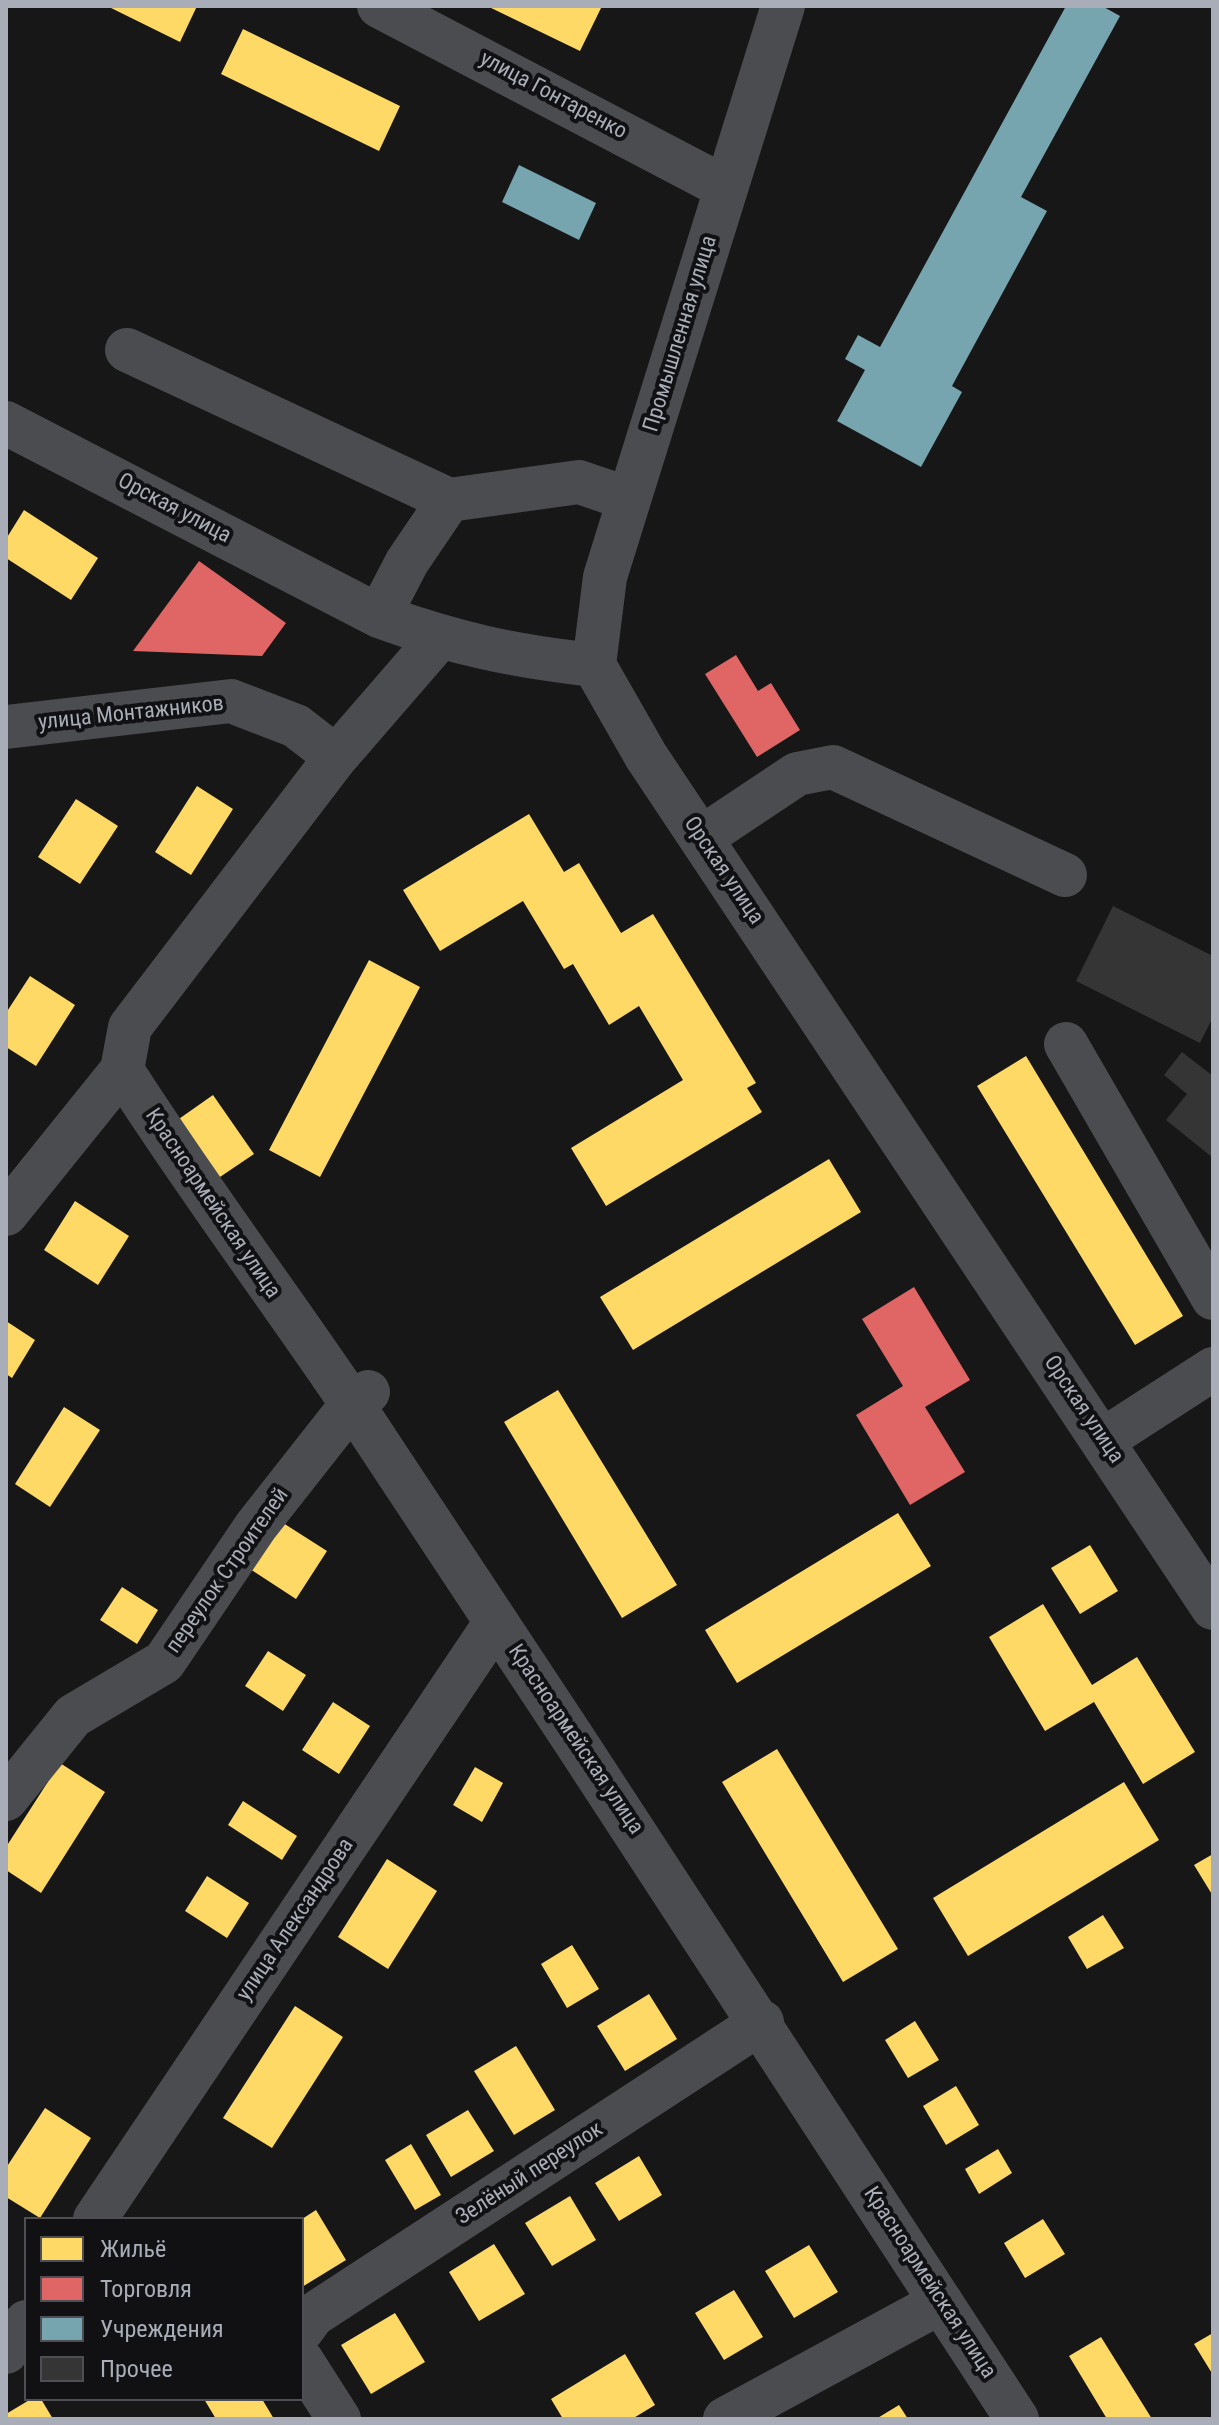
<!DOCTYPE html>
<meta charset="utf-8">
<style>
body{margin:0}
#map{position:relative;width:1219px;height:2425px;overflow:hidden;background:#171717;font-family:"Roboto Condensed",sans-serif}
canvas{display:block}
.frame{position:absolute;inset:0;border:8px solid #a8adb8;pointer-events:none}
.legend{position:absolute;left:24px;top:2217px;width:280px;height:184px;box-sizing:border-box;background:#111113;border:2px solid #4d4f55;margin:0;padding:10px 14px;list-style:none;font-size:24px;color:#a8adb8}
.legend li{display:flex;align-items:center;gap:16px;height:40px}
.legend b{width:40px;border:2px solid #4d4f55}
</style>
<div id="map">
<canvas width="1219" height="2425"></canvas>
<div class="frame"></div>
<ul class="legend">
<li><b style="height:22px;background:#ffd966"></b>Жильё</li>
<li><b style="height:22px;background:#e06666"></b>Торговля</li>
<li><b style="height:22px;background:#76a5af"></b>Учреждения</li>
<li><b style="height:22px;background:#353536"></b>Прочее</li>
</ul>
</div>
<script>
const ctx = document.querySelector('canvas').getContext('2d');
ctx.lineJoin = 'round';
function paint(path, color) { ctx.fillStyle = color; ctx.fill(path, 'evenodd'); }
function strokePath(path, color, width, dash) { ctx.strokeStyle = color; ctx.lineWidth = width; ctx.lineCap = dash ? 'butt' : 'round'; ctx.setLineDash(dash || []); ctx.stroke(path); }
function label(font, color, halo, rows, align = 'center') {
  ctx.font = font + ' "Roboto Condensed",sans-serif'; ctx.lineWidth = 8; ctx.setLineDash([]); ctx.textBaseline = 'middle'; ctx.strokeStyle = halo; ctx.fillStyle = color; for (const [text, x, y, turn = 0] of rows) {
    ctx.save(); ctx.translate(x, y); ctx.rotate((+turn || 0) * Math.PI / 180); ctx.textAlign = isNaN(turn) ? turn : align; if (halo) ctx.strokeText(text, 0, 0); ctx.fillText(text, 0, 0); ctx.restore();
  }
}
paint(new Path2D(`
 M107,6H197L180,42Z
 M487,6H602L580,51Z
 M243,29L400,106L379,151L221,74Z
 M24,510L98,558L71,600L6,558V539Z
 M197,786L233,809L191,875L155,852Z
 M76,799L118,826L80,884L38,857Z
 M529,814L564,872L579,863L621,933L653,914L756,1083L747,1088L762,1112L606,1206L571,1148L683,1080L639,1006L609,1025L573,964L564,969L523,901L440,951L403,890Z
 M369,960L420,987L320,1177L269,1150Z
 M30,976L75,1005L36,1066L6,1047V1013Z
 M1026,1056L1183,1316L1135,1345L977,1086Z
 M213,1095L254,1154L217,1179L176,1121Z
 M829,1159L861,1212L633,1350L600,1297Z
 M75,1201L129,1236L98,1285L44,1250Z
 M6,1321L35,1340L12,1378L6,1374Z
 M558,1390L677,1585L622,1618L504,1422Z
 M64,1407L100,1430L50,1507L15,1484Z
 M898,1513L931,1566L737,1683L705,1630Z
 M280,1521L327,1551L296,1599L250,1569Z
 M1090,1545L1118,1591L1080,1614L1051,1568Z
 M122,1587L158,1610L137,1644L100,1620Z
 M1043,1604L1092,1685L1137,1657L1195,1752L1143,1784L1094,1702L1045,1731L989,1637Z
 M268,1651L306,1675L283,1711L245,1686Z
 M333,1702L370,1726L339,1774L302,1750Z
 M777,1749L898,1949L843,1982L722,1782Z
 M60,1763L105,1792L41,1893L6,1870V1847Z
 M475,1767L503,1783L482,1822L453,1805Z
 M1124,1782L1159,1840L968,1956L933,1898Z
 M243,1801L297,1836L282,1860L228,1825Z
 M1213,1854V1896L1194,1865Z
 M387,1859L437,1891L388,1969L338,1937Z
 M207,1876L249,1903L227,1938L185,1911Z
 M1103,1915L1124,1948L1087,1969L1068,1937Z
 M572,1945L599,1989L567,2008L541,1964Z
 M649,1994L677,2039L625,2071L597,2026Z
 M295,2006L343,2037L272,2148L223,2118Z
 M915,2021L939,2060L908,2078L885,2040Z
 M516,2046L555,2110L514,2135L474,2071Z
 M956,2086L979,2125L946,2145L923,2106Z
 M45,2108L91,2138L40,2218L6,2197V2168Z
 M468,2110L494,2151L451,2177L426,2135Z
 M411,2144L441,2195L415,2210L385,2160Z
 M998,2149L1012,2173L979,2194L965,2169Z
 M639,2156L662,2195L619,2221L595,2183Z
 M570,2196L596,2240L552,2266L525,2223Z
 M316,2210L346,2260L302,2287V2219Z
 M1043,2219L1065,2254L1025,2278L1004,2243Z
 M494,2244L525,2294L479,2321L449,2272Z
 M809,2245L838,2292L794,2318L765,2271Z
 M734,2290L763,2337L724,2360L695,2313Z
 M395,2313L425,2362L371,2394L341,2345Z
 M1213,2333V2375L1194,2344Z
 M1101,2337L1152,2419H1107L1069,2356Z
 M625,2354L655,2405L632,2419H563L551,2399Z
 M31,2399H41L53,2419H6V2414Z
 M204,2399H262L274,2419H216Z
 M899,2405L908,2419H876Z`), '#ffd966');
paint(new Path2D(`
 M199,561L286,623L262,656L133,651Z
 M736,655L758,691L771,683L800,730L757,757L705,674Z
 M914,1287L970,1380L925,1407L965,1472L910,1505L856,1415L903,1386L862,1319Z`), '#e06666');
paint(new Path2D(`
 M1066,6H1102L1120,16L1021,197L1047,211L952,386L962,392L921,467L837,421L865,370L845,359L858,335L880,347Z
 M519,165L596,203L579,240L502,202Z`), '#76a5af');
paint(new Path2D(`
 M1113,906L1213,956V1017L1200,1043L1076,981Z
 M1182,1052L1213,1076V1158L1166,1120L1187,1094L1164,1075Z`), '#353536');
strokePath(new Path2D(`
 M379,6L726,188
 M127,350L449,500L579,482L629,499
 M6,423L379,616C456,644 513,656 594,665
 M379,616L407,562L449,500
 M594,665L646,756L1213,1608
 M594,665L605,577L783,6
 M6,727L231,701L296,726L336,757
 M701,838L797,774L833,767L1065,875
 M1066,1044L1213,1298
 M122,1070C199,1191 286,1305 366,1425C585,1755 802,2086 1017,2419
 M6,1214L122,1070L130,1027L336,757L439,638
 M1103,1440L1213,1369
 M6,1799L73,1716L164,1662L256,1526L352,1404L368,1392
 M95,2219L496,1622
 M302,2330L313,2315L762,2022
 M6,2352L26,2322
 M302,2361L339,2419
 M725,2419L941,2302`), '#4b4c50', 44);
label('22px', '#a8adb8', '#111113', [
 ["улица Гонтаренко",553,96,28],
 ["Промышленная улица",681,334,-73],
 ["Орская улица",174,509,28],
 ["улица Монтажников",131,714,-6],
 ["Орская улица",723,871,56],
 ["Красноармейская улица",212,1204,56],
 ["Орская улица",1083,1410,56],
 ["переулок Строителей",228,1571,-55],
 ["Красноармейская улица",575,1740,56],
 ["улица Александрова",296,1920,-56],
 ["Зелёный переулок",530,2174,-33],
 ["Красноармейская улица",929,2283,57]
]);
</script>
